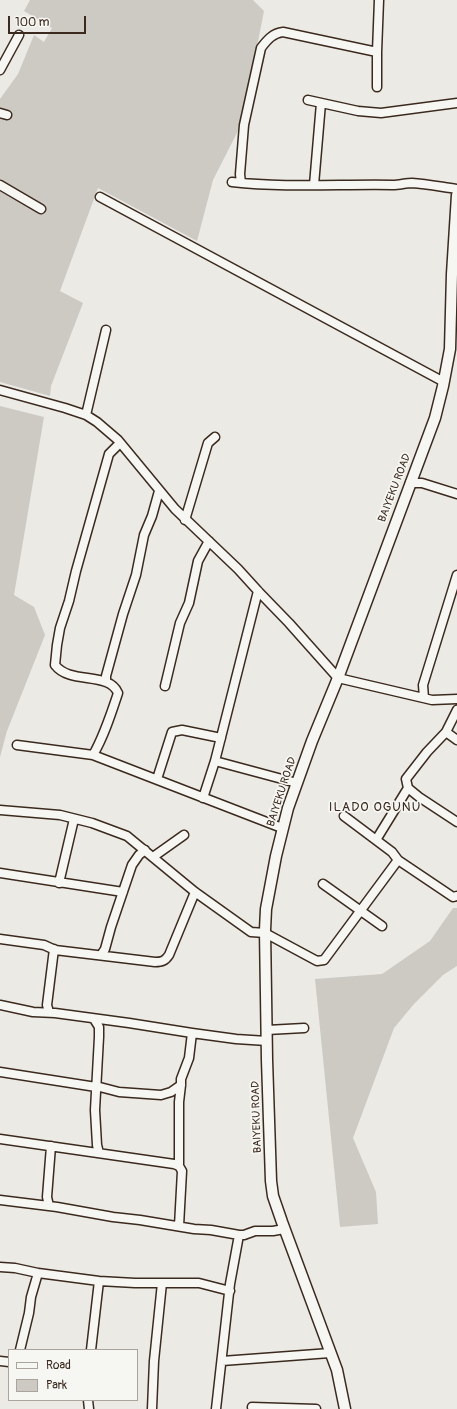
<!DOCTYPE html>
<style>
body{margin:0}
#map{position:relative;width:457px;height:1409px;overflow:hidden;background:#ebeae5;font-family:Pangolin,sans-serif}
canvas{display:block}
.legend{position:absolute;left:8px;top:1349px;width:130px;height:52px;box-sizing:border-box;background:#f6f6f2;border:1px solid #aba49d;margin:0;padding:5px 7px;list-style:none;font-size:12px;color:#3b2a1e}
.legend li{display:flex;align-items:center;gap:8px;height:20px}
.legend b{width:20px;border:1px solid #aba49d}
.scale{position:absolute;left:8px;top:16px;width:78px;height:18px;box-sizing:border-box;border:2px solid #3b2a1e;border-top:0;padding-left:5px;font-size:12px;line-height:14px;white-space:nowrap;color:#3b2a1e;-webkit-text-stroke:3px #f6f6f2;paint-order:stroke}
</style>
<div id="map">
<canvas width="457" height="1409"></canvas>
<ul class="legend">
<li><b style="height:5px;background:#f6f6f2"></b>Road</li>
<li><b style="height:11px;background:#cdcac4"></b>Park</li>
</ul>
<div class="scale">100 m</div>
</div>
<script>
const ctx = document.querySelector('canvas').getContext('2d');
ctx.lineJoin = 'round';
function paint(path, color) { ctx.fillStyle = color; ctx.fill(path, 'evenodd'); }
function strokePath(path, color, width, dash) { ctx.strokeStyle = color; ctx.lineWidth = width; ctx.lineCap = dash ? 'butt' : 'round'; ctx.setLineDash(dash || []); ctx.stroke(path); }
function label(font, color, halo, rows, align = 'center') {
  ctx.font = font + ' Pangolin,sans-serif'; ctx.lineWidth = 3.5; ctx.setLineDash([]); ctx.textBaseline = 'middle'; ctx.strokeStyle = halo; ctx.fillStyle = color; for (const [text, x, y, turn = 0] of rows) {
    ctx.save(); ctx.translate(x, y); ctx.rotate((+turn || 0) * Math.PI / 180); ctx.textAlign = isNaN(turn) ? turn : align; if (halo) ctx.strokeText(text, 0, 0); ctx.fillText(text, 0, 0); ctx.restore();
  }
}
paint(new Path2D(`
 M30,0H253L264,11L242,123L213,180L197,241L98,188L60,291L83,303L51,386L50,396L0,382V99L18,74L34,35L44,42L52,28L24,11Z
 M0,406L44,417L14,595L34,607L45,635L7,731L0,757Z
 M453,908H457V966L443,975L414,1004L394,1028L353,1138L376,1192L378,1224L340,1227L315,979L382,974L430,941Z`), '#cdcac4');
const minor = new Path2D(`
 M0,70L19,35
 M377,87V52L379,0
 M308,100L358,111L381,113L457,103
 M0,113L7,115
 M232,182C286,188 340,184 393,185C399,185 406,183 412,183C427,184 442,187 457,189
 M241,183L240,174L244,125L261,48C267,40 273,33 283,32L377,52
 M0,185L41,209
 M314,185L321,103
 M100,197L444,382
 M0,390L65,408L86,415L97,422L118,440L175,509L238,569L258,591L289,623L338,678L432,700L457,699
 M86,415L106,330
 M410,483H422L457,494
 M185,520L208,443L215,437
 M106,682V676L123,614L136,575L144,535L152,516L159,491
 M165,686L180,623L189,603L198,561L209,541
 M424,698L423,685L457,575
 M457,710L446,732L427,752L406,779L408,788L419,797L457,822
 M446,732L457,740
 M17,745L93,755L282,828
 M93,755C104,736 111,714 118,693C109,671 70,685 55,665L57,645L60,628L69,601L76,571L109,454L120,443
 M215,761L297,783
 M157,779L172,732L182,730L221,738
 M203,798L215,761L258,591
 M0,810L60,815L92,823L127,836L195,892L251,932L265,933L317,961L324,960L398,860
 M344,816L392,852L398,860L453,897L457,896
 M376,840L408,788
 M153,857L184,835
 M0,873L123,892
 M59,883L74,819
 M323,884L382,926
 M0,939L44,945L55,950L155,962C162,962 165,961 169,955L195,892
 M101,955L105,949L111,927L132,865L139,855L145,850
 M0,1005L33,1012L55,1013L129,1023L192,1033L236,1039L267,1041
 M49,1012L47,1005L54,949
 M94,1019L99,1027V1037L95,1110L97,1145L99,1153
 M267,1030L304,1028
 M0,1072L96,1087
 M96,1086L119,1092L161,1095L171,1092L181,1085
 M0,1139L174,1164L179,1166L182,1171L179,1226
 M179,1166V1102L181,1085V1079L189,1058L192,1033
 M0,1200L57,1207L113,1217L140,1220L194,1229L211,1230L239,1235H244L255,1231H273L284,1229
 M49,1206L47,1197L51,1146
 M0,1267L15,1268L38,1273L99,1281L135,1283H199L230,1291
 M20,1350L29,1313L31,1297L38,1273
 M91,1350L99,1281
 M0,1361L9,1362
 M222,1361L330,1353
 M88,1400L89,1409
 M252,1407L316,1409
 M152,1409L154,1361L162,1283
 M216,1409L230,1284L239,1235`);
const major = new Path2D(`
 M345,1409L337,1370L282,1222L273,1196L271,1181L267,1060L265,930L266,909L276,856L288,808L312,741L338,678L435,418L443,386L450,349L452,274L457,195`);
strokePath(minor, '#3b2a1e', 11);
strokePath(major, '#3b2a1e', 13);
strokePath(minor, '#f6f6f2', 8);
strokePath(major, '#f6f6f2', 10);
label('11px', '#3b2a1e', '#f6f6f2', [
 ["BAIYEKU ROAD",395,488,-69],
 ["BAIYEKU ROAD",282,792,-72],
 ["BAIYEKU ROAD",257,1117,-92]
]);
ctx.letterSpacing = '1px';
label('13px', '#3b2a1e', '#f6f6f2', [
 ["ILADO OGUNU",375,808]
]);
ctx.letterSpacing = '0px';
</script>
